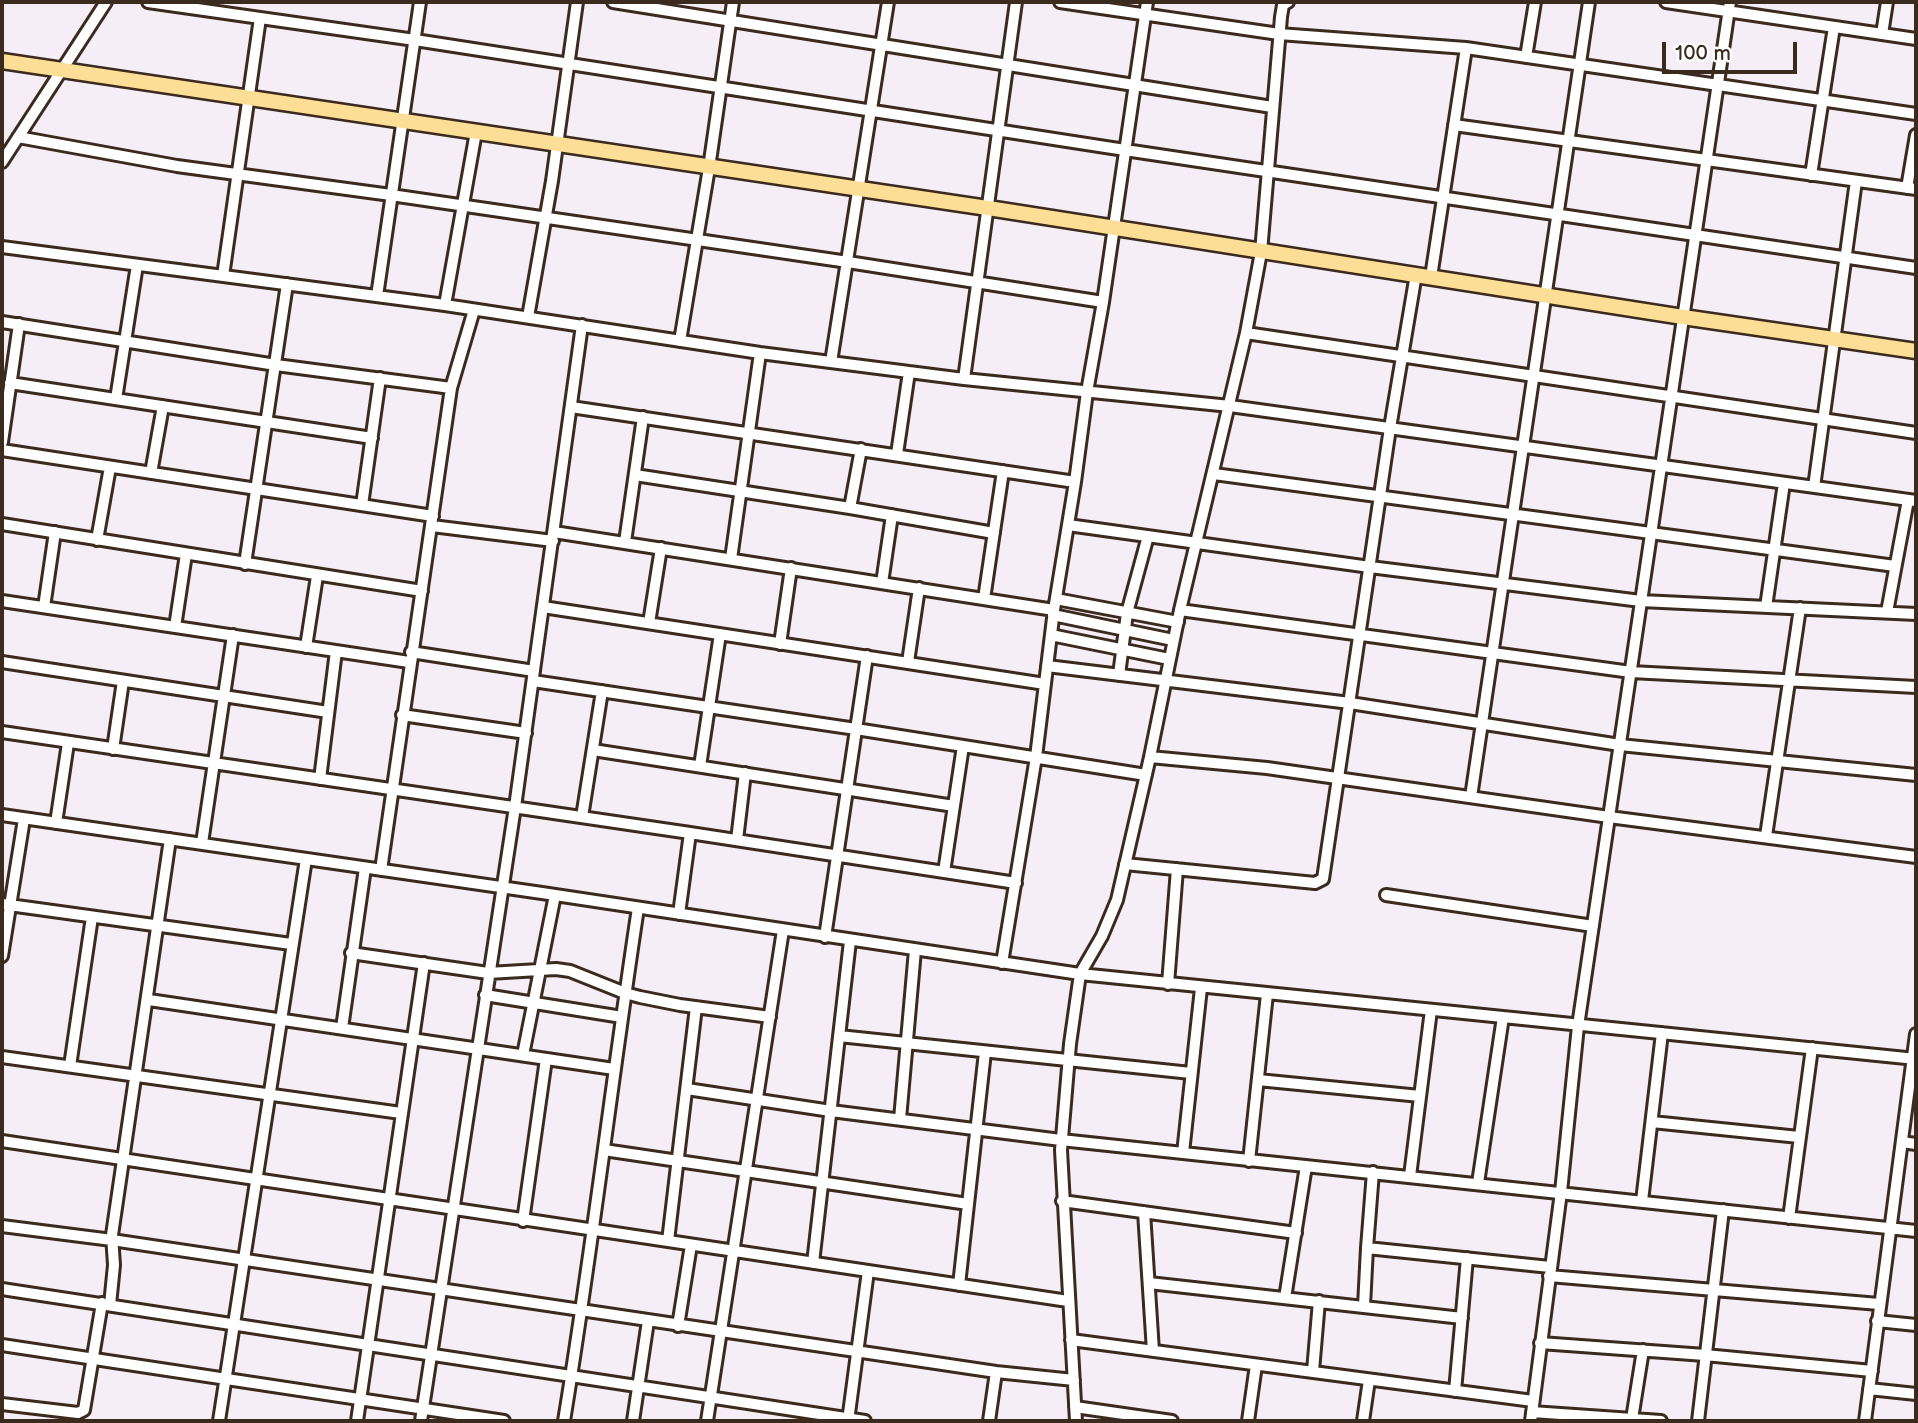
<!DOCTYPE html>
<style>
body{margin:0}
#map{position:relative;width:1918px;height:1423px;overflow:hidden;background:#f6eef6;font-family:"Balsamiq Sans",sans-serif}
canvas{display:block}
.frame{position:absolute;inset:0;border:4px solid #3b2a1e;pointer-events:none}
.scale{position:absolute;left:1662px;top:42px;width:135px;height:32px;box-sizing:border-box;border:4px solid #3b2a1e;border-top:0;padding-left:9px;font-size:21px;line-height:24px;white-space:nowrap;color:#3b2a1e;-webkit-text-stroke:5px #fff;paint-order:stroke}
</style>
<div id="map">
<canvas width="1918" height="1423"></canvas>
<div class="frame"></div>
<div class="scale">100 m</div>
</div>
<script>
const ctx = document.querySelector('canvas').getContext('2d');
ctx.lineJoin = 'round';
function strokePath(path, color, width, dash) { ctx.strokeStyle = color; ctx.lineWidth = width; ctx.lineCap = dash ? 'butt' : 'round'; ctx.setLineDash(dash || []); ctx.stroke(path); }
const minor = new Path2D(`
 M148,2L415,40L1125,150L1916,268
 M613,2L1272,107
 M1060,2L1279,34L1466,48L1916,114
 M1666,2L1916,39
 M1882,34L1887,2
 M1526,57L1535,2
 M1454,125L1916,189
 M18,137L177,166L391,195L848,262L1103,302
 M2,162L106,2
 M1811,175L1834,27
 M1907,188L1916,135
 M2,247L445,305L760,353L964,379L1230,406L1916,501
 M223,276L260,18
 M1431,277L1466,48
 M377,296L420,2
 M445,305L476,132
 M528,317L552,181L577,2
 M2,322L276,365L451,388
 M1246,333L1916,433
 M680,341L709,168L733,2
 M831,362L888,2
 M964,379L1016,2
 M10,383L372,438
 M116,399L137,265
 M571,407L1075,482
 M2,442L19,324
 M2,450L433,516
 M897,454L909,372
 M151,473L163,406
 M1214,474L1895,566
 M635,475L850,508L994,533
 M1814,487L1856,181
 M362,505L380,378
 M850,508L861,449
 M2,524L422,591
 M1068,525L1370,567L1641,601L1916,614
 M432,526L553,541
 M554,532L1054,610
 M97,540L110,467
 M625,542L643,417
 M731,559L760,353
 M245,564L287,284
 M882,583L892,515
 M984,599L1003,471
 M1056,599L1178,622
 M2,601L409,662
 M44,607L55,532
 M543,607L1045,684
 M1766,607L1784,483
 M1180,610L1631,672L1916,687
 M1887,612L1908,500
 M1053,615L1173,640
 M649,623L661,548
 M175,627L186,554
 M1051,635L1169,659
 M780,644L791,568
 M306,647L317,576
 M411,652L534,671
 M2,662L328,712
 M908,662L919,588
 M1047,666L1350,703L1620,745L1916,775
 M1119,675L1127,613L1148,536
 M533,681L856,729L1146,775
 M402,715L526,733
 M2,732L690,833L1016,883
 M113,749L123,681
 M593,750L954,806
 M1150,757L1267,768L1609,817L1916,857
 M700,766L720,634
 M320,779L336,651
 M1471,797L1589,2
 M2,815L542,893L1080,974L1102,936L1117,900L1150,757L1180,610L1246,333L1261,252L1281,17L1283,5L1288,2
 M582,817L602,691
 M56,823L68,743
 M1766,836L1800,608
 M737,840L745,773
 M202,843L233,635
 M1125,864L1315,883L1323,879L1390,428L1416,274
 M381,870L451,388L474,310
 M944,872L963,746
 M1386,895L1593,926
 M2,904L291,944
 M679,914L690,833
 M825,937L867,656
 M351,953L488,973L556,969L570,971L625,993L640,997L680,1005L770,1017
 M2,956L24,819
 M1002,963L1036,757L1054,610L1075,482L1087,392L1103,302L1147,2
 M1168,984L1177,869
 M485,995L622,1017
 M149,1000L614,1069
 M342,1028L365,868
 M839,1036L1191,1073
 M523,1055L555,895
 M2,1057L401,1113
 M70,1066L92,917
 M1258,1080L1420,1096
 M687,1089L831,1111L1061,1140L1916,1231
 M900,1119L915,950
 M1652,1122L1799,1137
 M2,1141L1068,1301
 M1902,1142L1916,1144
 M604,1150L968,1204
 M1183,1153L1201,988
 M1249,1161L1267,994
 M1373,1172L1367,1248L1550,1267
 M1410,1176L1431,1010
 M1478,1183L1503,1017
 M1062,1201L1296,1233
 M1642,1201L1662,1033
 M1144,1212L1153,1351
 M1789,1218L1812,1048
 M523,1221L546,1059
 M2,1226L112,1240L996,1372L1074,1380
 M668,1241L696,1007
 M813,1263L850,941
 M1549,1276L1879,1304
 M1149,1283L1462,1318
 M959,1285L985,1052
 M2,1289L865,1421
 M1285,1298L1306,1166
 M110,1305L114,1265L112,1235L170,839
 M1364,1306L1367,1248
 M1877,1321L1916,1325
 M678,1326L691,1245
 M1071,1340L1533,1401
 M1540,1343L1705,1355L1872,1371
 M2,1345L504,1421
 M1313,1371L1319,1301
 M1869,1389L1916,1394
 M1455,1391L1467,1258
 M2,1404L78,1413L84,1410L102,1303
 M1075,1407L1172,1421
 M1532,1412L1661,1421
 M1632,1419L1643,1350
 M219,1421L306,859
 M357,1421L424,963
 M421,1421L515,807L582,325
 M564,1421C592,1251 612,1079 638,908
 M633,1421L648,1321
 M707,1421L783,930
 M848,1421L868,1271
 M989,1421L996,1372
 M1076,1421L1061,1150L1070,1044L1080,974L1916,1059
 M1248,1421L1256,1365
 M1363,1421L1369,1380
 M1531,1421L1561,1192L1578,1026L1730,2
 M1698,1421L1723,1210
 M1865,1421L1916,1034`);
const major = new Path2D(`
 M2,61L1001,210L1683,317L1916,351`);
strokePath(minor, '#3b2a1e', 16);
strokePath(major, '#3b2a1e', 19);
strokePath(minor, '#fff', 10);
strokePath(major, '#fdde96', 14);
</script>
